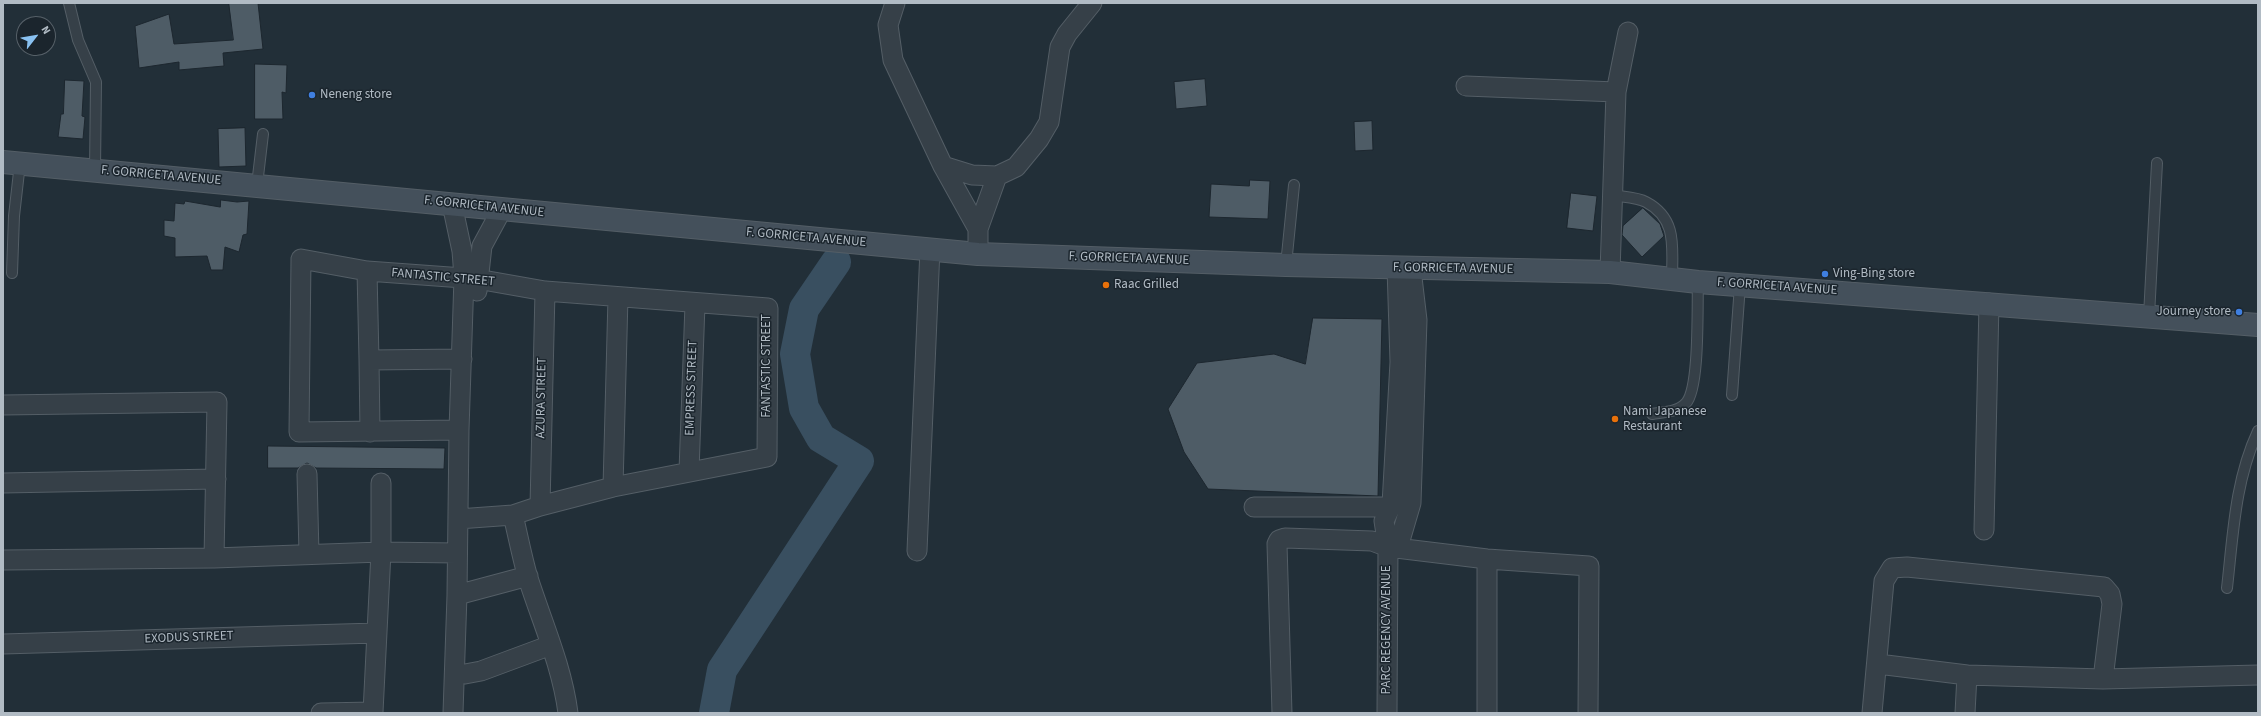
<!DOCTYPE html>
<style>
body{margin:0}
#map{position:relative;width:2261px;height:716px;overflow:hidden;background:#222f38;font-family:"Source Sans 3",sans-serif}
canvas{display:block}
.frame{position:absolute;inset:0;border:4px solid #b1bbc4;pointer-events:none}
.north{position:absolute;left:16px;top:16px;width:40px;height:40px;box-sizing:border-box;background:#1b252d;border:1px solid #576169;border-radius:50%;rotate:59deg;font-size:11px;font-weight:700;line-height:16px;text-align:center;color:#b1bbc4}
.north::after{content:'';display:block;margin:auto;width:14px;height:18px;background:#89c1f1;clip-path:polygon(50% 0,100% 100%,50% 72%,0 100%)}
</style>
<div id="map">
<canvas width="2261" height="716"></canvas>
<div class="frame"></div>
<div class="north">N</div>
</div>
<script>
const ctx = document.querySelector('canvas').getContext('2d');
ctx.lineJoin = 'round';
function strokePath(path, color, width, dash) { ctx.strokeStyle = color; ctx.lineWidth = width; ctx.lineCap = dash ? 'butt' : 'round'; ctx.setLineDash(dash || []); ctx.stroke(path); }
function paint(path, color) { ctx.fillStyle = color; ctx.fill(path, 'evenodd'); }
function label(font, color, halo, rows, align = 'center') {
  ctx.font = font + ' "Source Sans 3",sans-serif'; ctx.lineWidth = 3; ctx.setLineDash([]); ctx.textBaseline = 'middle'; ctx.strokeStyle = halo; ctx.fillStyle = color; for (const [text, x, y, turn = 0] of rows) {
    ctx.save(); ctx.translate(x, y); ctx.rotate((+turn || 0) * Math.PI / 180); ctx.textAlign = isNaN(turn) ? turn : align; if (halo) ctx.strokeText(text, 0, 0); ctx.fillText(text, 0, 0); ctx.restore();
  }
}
strokePath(new Path2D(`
 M714,713L722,670L859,461L821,438L804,408L795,354L804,309L836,262`), '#394f60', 30);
const building = new Path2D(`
 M229,3H258L263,49L223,53L224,66L179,70V62L139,68L135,26L169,14L174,44L233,40Z
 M255,64L287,65L286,93L282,92L283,119H255Z
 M1205,79L1207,106L1176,109L1174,82Z
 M65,80L84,81L82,116L85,117L83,139L58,137L61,114H63Z
 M1372,121L1373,150L1355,151L1354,122Z
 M245,128L246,166L219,167L218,129Z
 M1250,180L1270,181L1268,219L1209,217L1211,184L1249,186Z
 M1571,193L1597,196L1593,231L1567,228Z
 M221,200L237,202L249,201L247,234L243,235L239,252L225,247L223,270H211L207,256L175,257V238L164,236V220L174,221L175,203L184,204L185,201L220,207Z
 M1643,208L1660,224L1664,236L1642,257L1622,235L1623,226Z
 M1313,318L1382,319L1378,496L1208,489L1184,452L1168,409L1197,363L1274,354L1305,364Z
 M268,446L445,448L444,469L316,468L307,463L298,468H268Z`);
paint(building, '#4e5c66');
strokePath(building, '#1d272f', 1);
const lane = new Path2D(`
 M69,3L78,40L96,82L95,170
 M257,185L263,134
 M1612,195C1622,197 1637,197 1646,202C1678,219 1672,248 1672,279
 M1286,265L1294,185
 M12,273L14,216L20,163
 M2149,316L2157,163
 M1732,395L1740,285
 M1652,414C1664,412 1678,412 1686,403C1700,388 1697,305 1698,282
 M2227,588C2233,535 2235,480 2258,431`);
const street = new Path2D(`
 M895,3L888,25L893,60L943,166L972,175L997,176
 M1466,86L1616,92
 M943,166L978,229
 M452,204L462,251L464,277L459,430L457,595L453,713
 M978,254V229L997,176L1016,167L1039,139L1049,122L1060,47L1067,34L1092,3
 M367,271L369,360L462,359
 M1610,272L1616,92L1628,32
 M477,291L482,246L502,209
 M369,360L370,432
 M3,405L217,402L214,558
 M689,471L695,304
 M307,474L309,554
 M3,483L216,479
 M613,487L618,297
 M540,506L545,291
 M1254,507H1383L1402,503
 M513,515C518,536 522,557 528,578C542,622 562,666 568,713
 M458,519L513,515L540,506L613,487L767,457L768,308L545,291L477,279L367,271L301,259L299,432L459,430
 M1984,530L1989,303
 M1388,547L1401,537L1411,503L1417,320L1411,269
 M917,551L930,249
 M3,560L214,558L381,552L457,553
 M457,595L528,576
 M3,644L376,633
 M1878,664L1967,675
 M465,674L481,671L551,645
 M321,713L373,712L381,552V483
 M1282,713L1277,544L1279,540L1285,538L1372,541L1388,547L1487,559L1589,566L1588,713
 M1387,713L1388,547L1384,521L1392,504L1400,362L1397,268
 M1487,713V559
 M1872,713L1884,581L1892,568L1907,567L2104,587L2110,594L2112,604L2103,679
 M1965,713L1967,675L2103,679L2258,675`);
const secondary = new Path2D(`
 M3,162L978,254L1286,265L1610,272L1698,282L2258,325`);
strokePath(lane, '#545e66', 12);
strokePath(street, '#545e66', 21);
strokePath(secondary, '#545e66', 24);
strokePath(lane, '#364048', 10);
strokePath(street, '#364048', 19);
strokePath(secondary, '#44505b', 22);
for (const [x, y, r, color] of [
 [312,95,4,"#3f7fe0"],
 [1825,274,4,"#3f7fe0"],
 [1106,285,4,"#e8710a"],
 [2239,312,4,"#3f7fe0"],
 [1615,419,4,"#e8710a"]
]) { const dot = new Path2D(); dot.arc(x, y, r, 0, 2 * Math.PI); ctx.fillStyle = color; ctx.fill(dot); strokePath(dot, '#1b252d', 1.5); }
label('13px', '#b1bbc4', '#1b252d', [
 ["Neneng store",320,95],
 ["Ving-Bing store",1833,274],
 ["Raac Grilled",1114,285],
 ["Journey store",2231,312,"right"],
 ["Nami Japanese",1623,412],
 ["Restaurant",1623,427]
], 'left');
label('13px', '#b1bbc4', '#1b252d', [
 ["F. GORRICETA AVENUE",161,176,5],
 ["F. GORRICETA AVENUE",484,207,6],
 ["F. GORRICETA AVENUE",806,238,5],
 ["F. GORRICETA AVENUE",1129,259,2],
 ["F. GORRICETA AVENUE",1453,269,1],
 ["FANTASTIC STREET",443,278,5],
 ["F. GORRICETA AVENUE",1777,287,4],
 ["FANTASTIC STREET",767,366,-90],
 ["EMPRESS STREET",692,388,-88],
 ["AZURA STREET",542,398,-89],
 ["PARC REGENCY AVENUE",1387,630,-90],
 ["EXODUS STREET",189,638,-2]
]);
</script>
